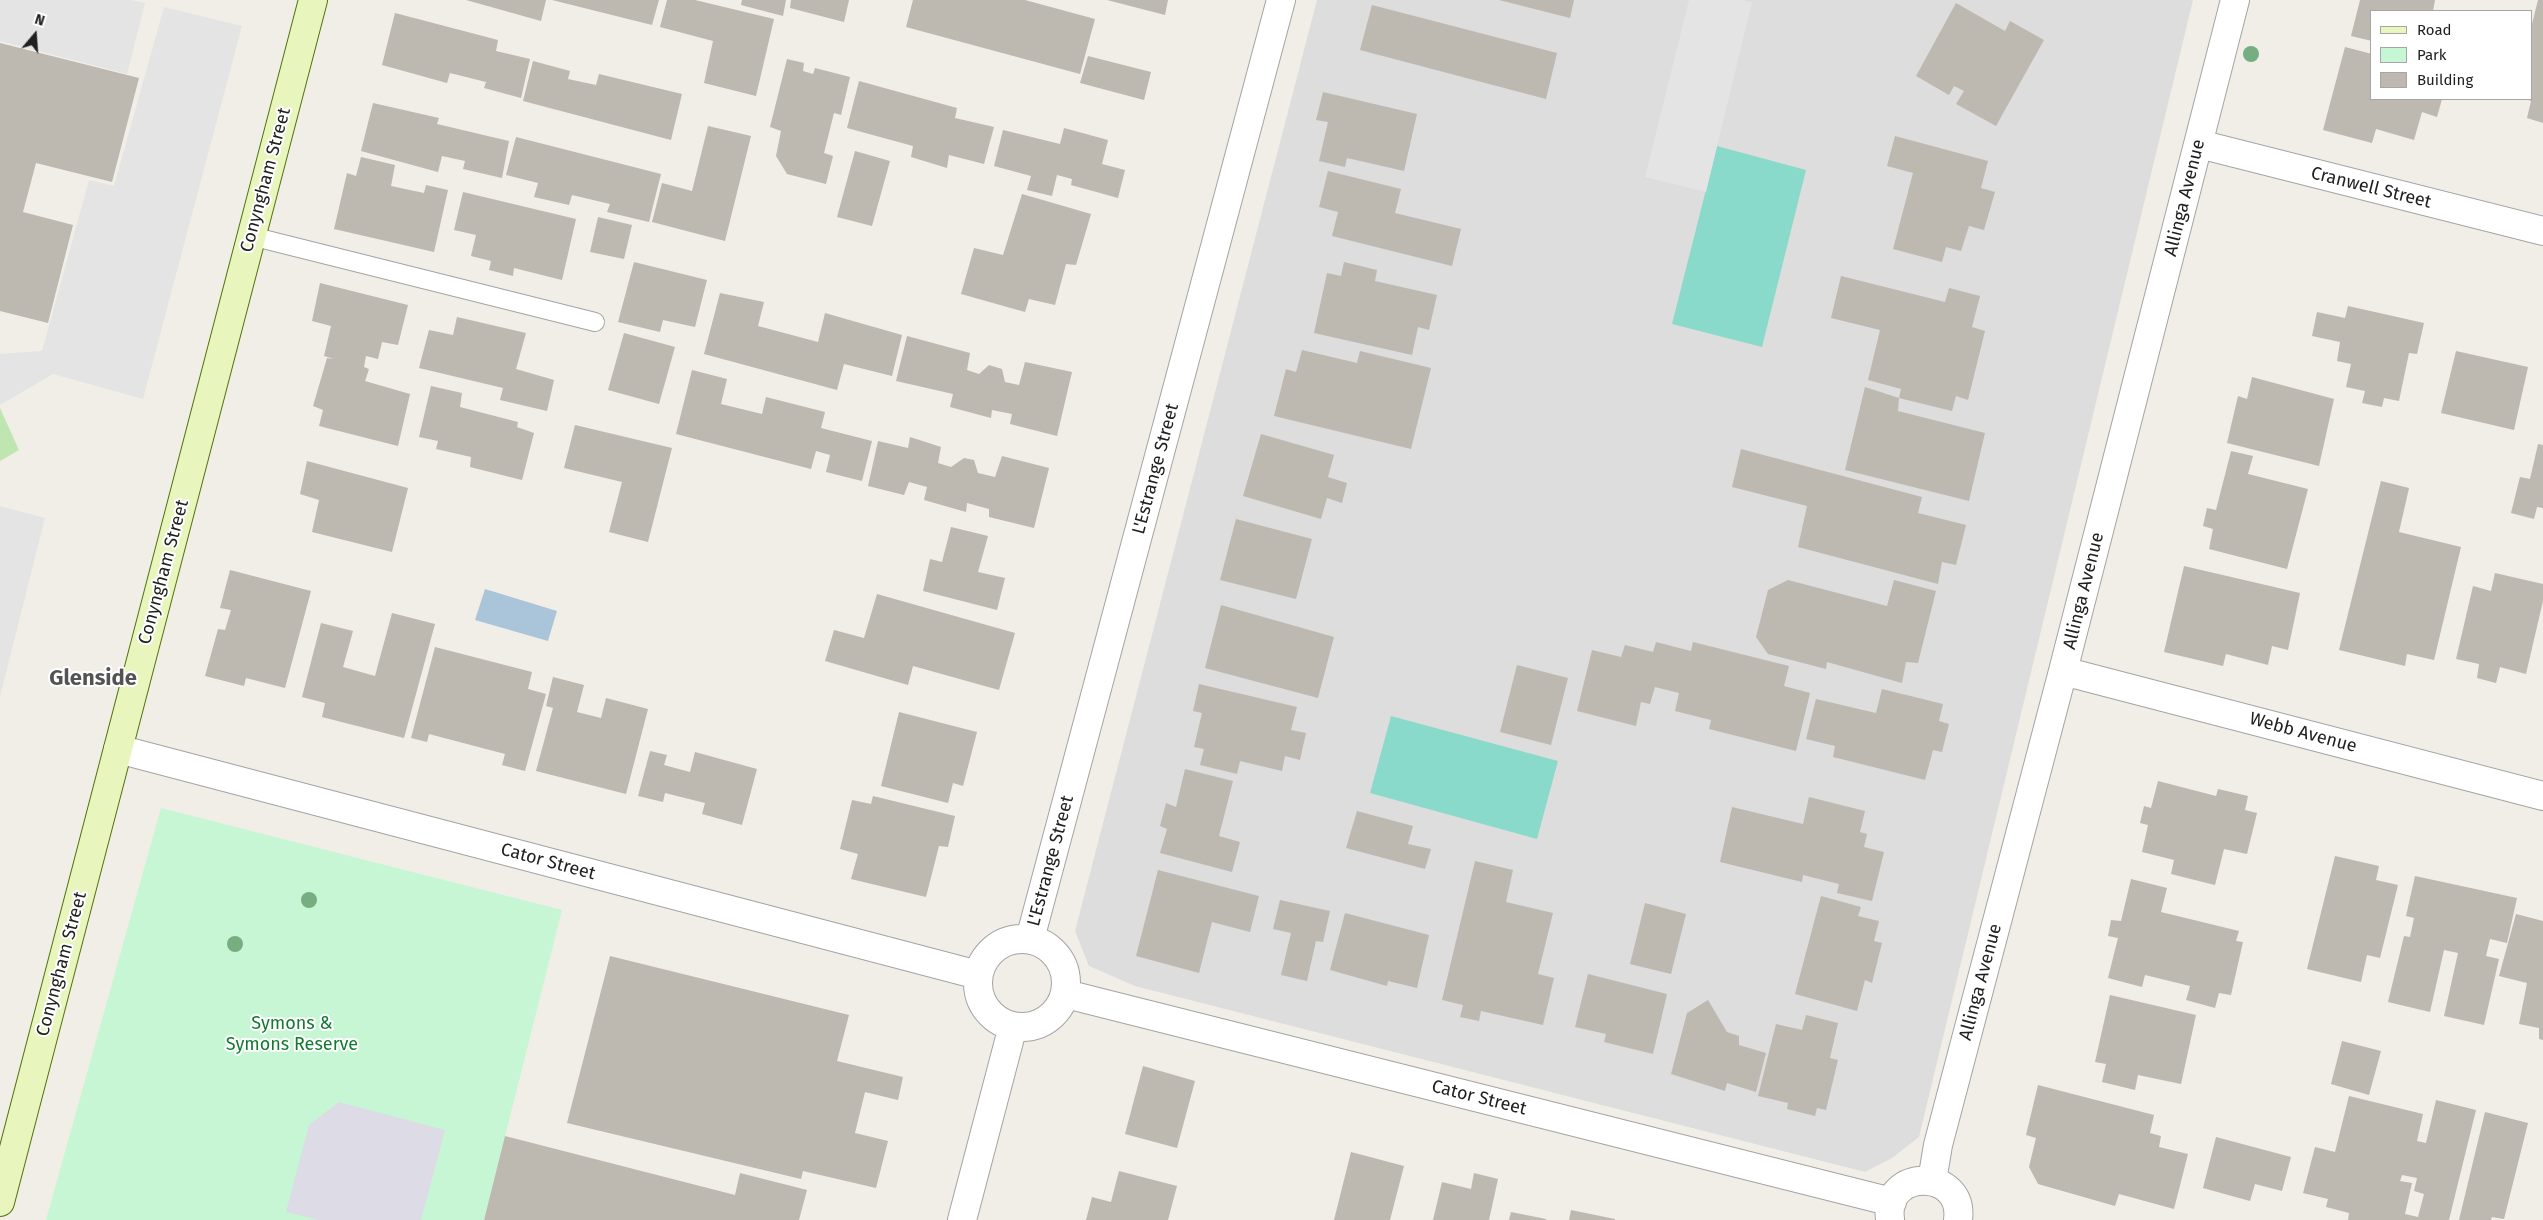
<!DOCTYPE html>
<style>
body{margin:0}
#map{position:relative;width:2543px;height:1220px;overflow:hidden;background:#f0eee7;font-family:"Fira Sans",sans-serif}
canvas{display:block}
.legend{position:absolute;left:2370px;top:10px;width:162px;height:90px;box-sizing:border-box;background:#fff;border:1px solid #a6a6a6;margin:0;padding:6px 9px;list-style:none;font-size:15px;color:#202020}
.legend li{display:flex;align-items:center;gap:10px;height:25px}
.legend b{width:25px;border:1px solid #a6a6a6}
.north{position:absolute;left:10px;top:10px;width:50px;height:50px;-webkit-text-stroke:4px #fff;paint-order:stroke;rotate:18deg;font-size:14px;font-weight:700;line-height:20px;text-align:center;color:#202020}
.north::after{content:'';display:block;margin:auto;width:18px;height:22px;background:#202020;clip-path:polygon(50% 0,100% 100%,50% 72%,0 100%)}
</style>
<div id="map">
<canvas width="2543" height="1220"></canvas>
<ul class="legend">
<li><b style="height:6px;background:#e8f6be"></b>Road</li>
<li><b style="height:14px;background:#c7f6d4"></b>Park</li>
<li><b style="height:14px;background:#bdb8b0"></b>Building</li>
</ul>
<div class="north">N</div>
</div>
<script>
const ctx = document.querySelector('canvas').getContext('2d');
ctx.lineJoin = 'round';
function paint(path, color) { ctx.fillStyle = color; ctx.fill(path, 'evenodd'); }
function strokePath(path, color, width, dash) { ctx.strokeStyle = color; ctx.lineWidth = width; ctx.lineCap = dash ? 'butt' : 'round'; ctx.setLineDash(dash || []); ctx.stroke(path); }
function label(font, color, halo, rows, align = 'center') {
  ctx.font = font + ' "Fira Sans",sans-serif'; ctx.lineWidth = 4; ctx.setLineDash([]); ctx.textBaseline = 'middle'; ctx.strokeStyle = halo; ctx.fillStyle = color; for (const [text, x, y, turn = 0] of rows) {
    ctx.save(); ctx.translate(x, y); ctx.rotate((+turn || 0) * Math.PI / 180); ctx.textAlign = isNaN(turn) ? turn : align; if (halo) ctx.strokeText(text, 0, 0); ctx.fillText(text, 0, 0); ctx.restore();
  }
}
paint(new Path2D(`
 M1317,0H2193L1919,1137L1892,1158L1865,1172L1135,986L1089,966L1075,931Z`), '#dedddd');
paint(new Path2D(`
 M0,408L19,450L0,461Z`), '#bfe6b0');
paint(new Path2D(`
 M161,808L562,910L484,1220H46Z`), '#c7f6d4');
paint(new Path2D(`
 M1717,146L1806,170L1762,347L1672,324Z
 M1391,716L1558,761L1537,839L1370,793Z`), '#89dacb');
paint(new Path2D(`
 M0,0H132L145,3L127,74L0,41Z
 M1689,0H1742L1752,2L1706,192L1645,177Z
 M164,7L242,26L143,399L53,374L0,405V354L42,351L89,180L114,186Z
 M0,506L45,518L0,697Z`), '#e4e4e4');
paint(new Path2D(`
 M339,1102L445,1130L421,1220H319L286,1212L309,1125Z`), '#dddbe5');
paint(new Path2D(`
 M485,589L557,611L548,641L475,620Z`), '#aac5da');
paint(new Path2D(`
 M466,0H546L541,21Z
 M552,0H659L652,25Z
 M667,0H695L774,19L756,96L704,83L713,41L660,27Z
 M742,0H786L783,16L741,5Z
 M791,0H849L844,22L790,8Z
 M913,0H1025L1095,19L1080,74L906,27Z
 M1107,0H1168L1165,15Z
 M1499,0H1574L1570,18Z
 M2360,0H2435L2433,11H2372V41L2351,36Z
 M2538,0H2543V123L2527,118L2531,101L2526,99H2532V24Z
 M1956,3L2005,31L2010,21L2044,40L1996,126L1956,104L1964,91L1954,86L1949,95L1916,76Z
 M1372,5L1557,53L1546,99L1360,50Z
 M395,13L498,40L496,51L530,59L521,98L484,88L486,82L450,73L447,83L382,65Z
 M0,43L139,78L112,182L36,163L23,212L73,225L48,323L0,311Z
 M2345,47L2372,54V99H2442L2437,117L2422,112L2414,140L2376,129L2372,143L2323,130Z
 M1088,56L1151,72L1144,100L1080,83Z
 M787,59L804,63L803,71L813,74L815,68L850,77L841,115L834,113L824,153L833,156L826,184L787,174L776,156L781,131L770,127Z
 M533,61L570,71L568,79L596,85L599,74L682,94L671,140L523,101Z
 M859,81L957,108L955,118L994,127L984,164L949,155L947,168L911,157L913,146L847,128Z
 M1323,92L1417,114L1404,171L1347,158L1345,167L1319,161L1328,122L1316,120Z
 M373,103L439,118L437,124L509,141L502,178L463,169L465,161L442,156L438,172L361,151Z
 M708,126L751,136L725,241L652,222L662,183L692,191Z
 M1064,128L1108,140L1102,164L1125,170L1118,198L1071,185L1072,179L1057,175L1052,196L1027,190L1031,176L994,166L1003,130L1060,144Z
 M1895,136L1988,161L1981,188L1995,192L1984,230L1969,226L1961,251L1946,247L1942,262L1893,249L1913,173L1887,166Z
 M516,137L661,174L649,222L607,212L610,204L572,195L569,205L534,197L538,183L506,175Z
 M855,151L890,161L872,226L837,217Z
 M361,157L395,165L391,186L424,193L426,185L448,190L434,252L334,229L347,173L356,176Z
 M1328,171L1401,189L1395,213L1461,229L1452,266L1332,236L1338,212L1319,207Z
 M463,192L576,219L562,280L514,268L513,276L489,270L491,261L471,256L476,235L454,230Z
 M1022,194L1091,214L1076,265L1066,264L1055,305L1029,299L1025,312L961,294L974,248L1003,255Z
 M598,217L632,225L624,259L590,252Z
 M634,262L707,280L695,327L663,320L660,332L618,322Z
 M1344,262L1377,270L1375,281L1437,295L1429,330L1418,327L1412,355L1314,333L1327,273L1341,276Z
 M1841,276L1945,302L1949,288L1980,296L1972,327L1985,331L1968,400L1956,396L1952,411L1899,398L1901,389L1868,380L1880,330L1831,318Z
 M320,283L408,305L398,345L382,342L378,359L366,356L364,367L369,369L365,381L410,394L398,446L319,426L323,410L313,406L327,358L334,359L324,356L331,326L312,321Z
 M720,293L764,302L758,326L818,342L825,313L902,335L892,376L844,364L837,390L704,354Z
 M2348,306L2424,323L2417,354L2409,353L2399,401L2384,398L2382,407L2362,403L2365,391L2346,387L2351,364L2337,361L2340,342L2312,336L2317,312L2345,318Z
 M457,317L526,333L516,369L554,380L547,411L500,400L503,388L419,368L429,330L453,335Z
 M624,333L675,347L659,404L608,390Z
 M907,336L970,353L967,370L979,374L989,365L1002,369L1005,382L1019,385L1025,362L1072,372L1057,436L1010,424L1012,414L992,410L991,418L950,407L953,394L896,381Z
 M1302,350L1357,363L1360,351L1431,368L1411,449L1274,416L1286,369L1296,372Z
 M2456,351L2528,367L2514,430L2441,413Z
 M692,370L727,379L721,404L762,414L766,397L825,412L821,428L872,441L862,481L826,472L830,455L816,451L811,469L676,434Z
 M2252,377L2334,399L2319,466L2227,443L2238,396L2247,399Z
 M431,386L462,393L460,407L518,422L517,427L534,433L522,480L470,467L471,457L436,449L438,441L419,437Z
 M1865,387L1899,398L1898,411L1985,433L1969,501L1845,470Z
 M575,425L672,448L648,542L609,532L622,482L564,468Z
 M1261,434L1334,455L1328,477L1347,483L1342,503L1327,498L1321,519L1243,496Z
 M910,437L941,447L938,463L951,467L964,458L974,460L978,473L995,477L1002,456L1049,468L1034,528L989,517V509L967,503L966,512L924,500L927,487L909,482L904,495L868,486L878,441L908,448Z
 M2538,444L2543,445V508L2537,507L2534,519L2511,513L2520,477L2530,479Z
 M1741,449L1922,497L1918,513L1966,525L1956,565L1942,562L1938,584L1798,547L1807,506L1732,487Z
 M2231,451L2253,456L2248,474L2308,489L2287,569L2209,549L2213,529L2203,526L2207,508L2216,510Z
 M307,461L408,488L392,552L312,532L319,500L300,494Z
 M2381,481L2409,488L2399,532L2461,547L2434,660L2407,654L2405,666L2339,650Z
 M1236,519L1312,539L1296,599L1220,580Z
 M951,527L988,536L978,572L1005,578L997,610L923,591L930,559L942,562Z
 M2184,566L2300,593L2288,650L2272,646L2268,665L2226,654L2223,666L2164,652Z
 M230,570L311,591L285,688L246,678L244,686L205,676L218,629L225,630L231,610L220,608Z
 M2495,573L2543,584V601L2526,674L2500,667L2496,683L2477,678L2479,664L2456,659L2473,586L2491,591Z
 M1788,580L1887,606L1894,580L1936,591L1918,663L1906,662L1902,683L1827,662L1826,669L1768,654L1756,637L1768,590Z
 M877,594L1015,633L999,690L913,666L908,685L825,661L834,630L864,638Z
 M1221,605L1334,637L1318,698L1205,668Z
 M392,613L435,624L404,738L322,717L325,703L302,697L321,623L353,631L343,667L375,676Z
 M1656,642L1691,651L1693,642L1789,666L1784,686L1810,693L1796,751L1709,729L1711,720L1675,711L1679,693L1655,687L1650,704L1641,702L1636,726L1577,711L1592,650L1621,657L1625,645L1653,652Z
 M435,647L532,672L528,689L546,694L525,771L502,765L505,754L429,734L427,742L411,738Z
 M1517,665L1568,678L1551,745L1500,732Z
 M553,677L584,685L577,712L601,718L606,698L648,709L626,794L536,771L553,708L546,706Z
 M1199,684L1297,707L1291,730L1306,733L1300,760L1285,756L1282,771L1240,761L1237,774L1200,765L1204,749L1194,747L1202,713L1193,711Z
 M1882,689L1943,704L1939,721L1949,724L1942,752L1933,750L1925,780L1833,757L1835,746L1806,739L1816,699L1876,713Z
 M899,712L977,732L963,786L953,783L948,803L881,786Z
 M650,751L667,755L664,765L690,772L695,752L757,769L742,825L702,814L705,803L665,793L663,802L638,796Z
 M1185,769L1233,781L1219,836L1240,842L1232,872L1160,853L1167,829L1160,826L1166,803L1176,807Z
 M2158,781L2216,796L2218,789L2248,796L2245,810L2257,813L2247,854L2224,849L2215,885L2171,874L2174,860L2142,852L2148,825L2140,823L2144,806L2151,808Z
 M873,796L955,816L948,847L939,846L926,897L851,879L858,854L840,849L852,800L871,804Z
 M1809,797L1865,811L1860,832L1867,834L1864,847L1884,852L1872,901L1837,893L1839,884L1803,875L1802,882L1720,862L1732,807L1803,824Z
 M1357,811L1413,826L1408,844L1431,849L1425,869L1346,848Z
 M2335,856L2379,866L2376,880L2398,885L2380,958L2367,955L2361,982L2307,969Z
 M1475,861L1513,870L1506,902L1553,913L1538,974L1554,978L1543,1025L1481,1011L1479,1021L1460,1017L1463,1005L1442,1000Z
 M1158,870L1259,896L1250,932L1212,922L1199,973L1136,956Z
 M2415,876L2517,898L2507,943L2490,939L2486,956L2499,959L2484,1025L2444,1016L2458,953L2444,950L2430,1012L2388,1002L2404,936L2410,937L2414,918L2406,916Z
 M2131,879L2167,888L2161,912L2239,931L2236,941L2243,942L2231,995L2219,993L2215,1008L2186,1000L2190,986L2145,975L2142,987L2108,978L2118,938L2108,936L2111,920L2121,921Z
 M1821,896L1861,907L1858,916L1879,921L1874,941L1882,943L1872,983L1865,980L1857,1011L1795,994Z
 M1280,900L1330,911L1323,942L1316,941L1307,981L1281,975L1291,933L1273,929Z
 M1645,903L1686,914L1671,974L1630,964Z
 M1345,913L1429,935L1417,988L1388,981L1387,986L1330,970Z
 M2516,914L2543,921V1040L2539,1039V1028L2519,1024L2527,983L2499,976Z
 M610,956L849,1015L837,1061L903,1077L898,1100L865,1092L855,1133L888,1141L876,1188L803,1171L801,1179L567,1123Z
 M1588,974L1667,994L1653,1054L1604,1042L1606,1034L1575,1027Z
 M2110,995L2196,1015L2181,1084L2138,1075L2135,1090L2102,1082L2106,1064L2095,1062Z
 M1708,1000L1727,1032L1739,1036V1045L1766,1053L1756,1092L1727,1083L1725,1091L1671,1074L1687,1013Z
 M1806,1015L1838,1023L1830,1058L1838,1060L1826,1110L1817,1108L1815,1116L1787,1109L1788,1103L1758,1096L1776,1024L1802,1030Z
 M2342,1041L2381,1051L2369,1095L2331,1084Z
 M1143,1066L1195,1081L1177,1148L1125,1134Z
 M2038,1085L2154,1115L2150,1133L2161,1136L2159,1147L2188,1154L2174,1209L2119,1194L2115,1206L2038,1184L2029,1167L2036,1138L2026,1135Z
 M2349,1096L2423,1114L2417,1141L2426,1143L2436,1100L2476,1110L2449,1220H2348L2349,1213L2326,1207L2328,1199L2303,1193L2315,1147L2335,1152ZM2402,1175L2417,1178L2414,1191L2424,1194L2418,1217L2405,1214L2412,1183L2400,1181Z
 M2485,1112L2528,1123L2504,1219L2492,1217L2491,1220H2459Z
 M505,1136L735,1195L740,1173L807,1190L799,1220H484Z
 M2216,1137L2291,1157L2282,1191L2255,1184L2250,1201L2203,1188Z
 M1351,1152L1404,1166L1390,1220H1334Z
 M1119,1171L1177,1186L1168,1220H1086L1092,1197L1111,1202Z
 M1474,1173L1498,1179L1489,1220H1433L1442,1182L1471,1189Z
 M1571,1210L1615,1219V1220H1569Z
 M1511,1212L1546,1219V1220H1509Z`), '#bdb8b0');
const lane = new Path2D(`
 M251,236L595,322`);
const street = new Path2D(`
 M2199,144L2543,231
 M2063,671L2543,796
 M118,749L978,975
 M978 983a44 44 0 1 1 88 0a44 44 0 1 1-88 0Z
 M1030,939L1281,0
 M1066,994L1892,1202
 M1932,1181L1938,1145L2063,671L2235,0
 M1890,1219C1883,1168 1965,1168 1958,1220
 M962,1220L1013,1026`);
const secondary = new Path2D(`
 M0,1202L313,0`);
strokePath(lane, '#a4a4a4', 20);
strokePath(street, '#a4a4a4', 30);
strokePath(secondary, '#52720b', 30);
strokePath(lane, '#fff', 18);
strokePath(street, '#fff', 28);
strokePath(secondary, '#e8f6be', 28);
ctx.fillStyle = '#76ae82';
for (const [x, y] of [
 [2251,54],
 [309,900],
 [235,944]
]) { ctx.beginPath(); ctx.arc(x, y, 8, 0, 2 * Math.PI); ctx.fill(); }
label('18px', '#202020', '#fff', [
 ["Conyngham Street",266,180,-75],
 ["Cranwell Street",2371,188,14],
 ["Allinga Avenue",2185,198,-76],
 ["L'Estrange Street",1156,469,-75],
 ["Conyngham Street",164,572,-75],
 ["Allinga Avenue",2084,591,-76],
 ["Webb Avenue",2303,733,15],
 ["L'Estrange Street",1051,861,-75],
 ["Cator Street",548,862,15],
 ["Conyngham Street",62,964,-75],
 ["Allinga Avenue",1981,982,-75],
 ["Cator Street",1479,1098,14]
]);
label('18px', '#127930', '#fff', [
 ["Symons &",292,1024],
 ["Symons Reserve",292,1045]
]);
label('bold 22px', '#535353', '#fff', [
 ["Glenside",93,679]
]);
</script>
